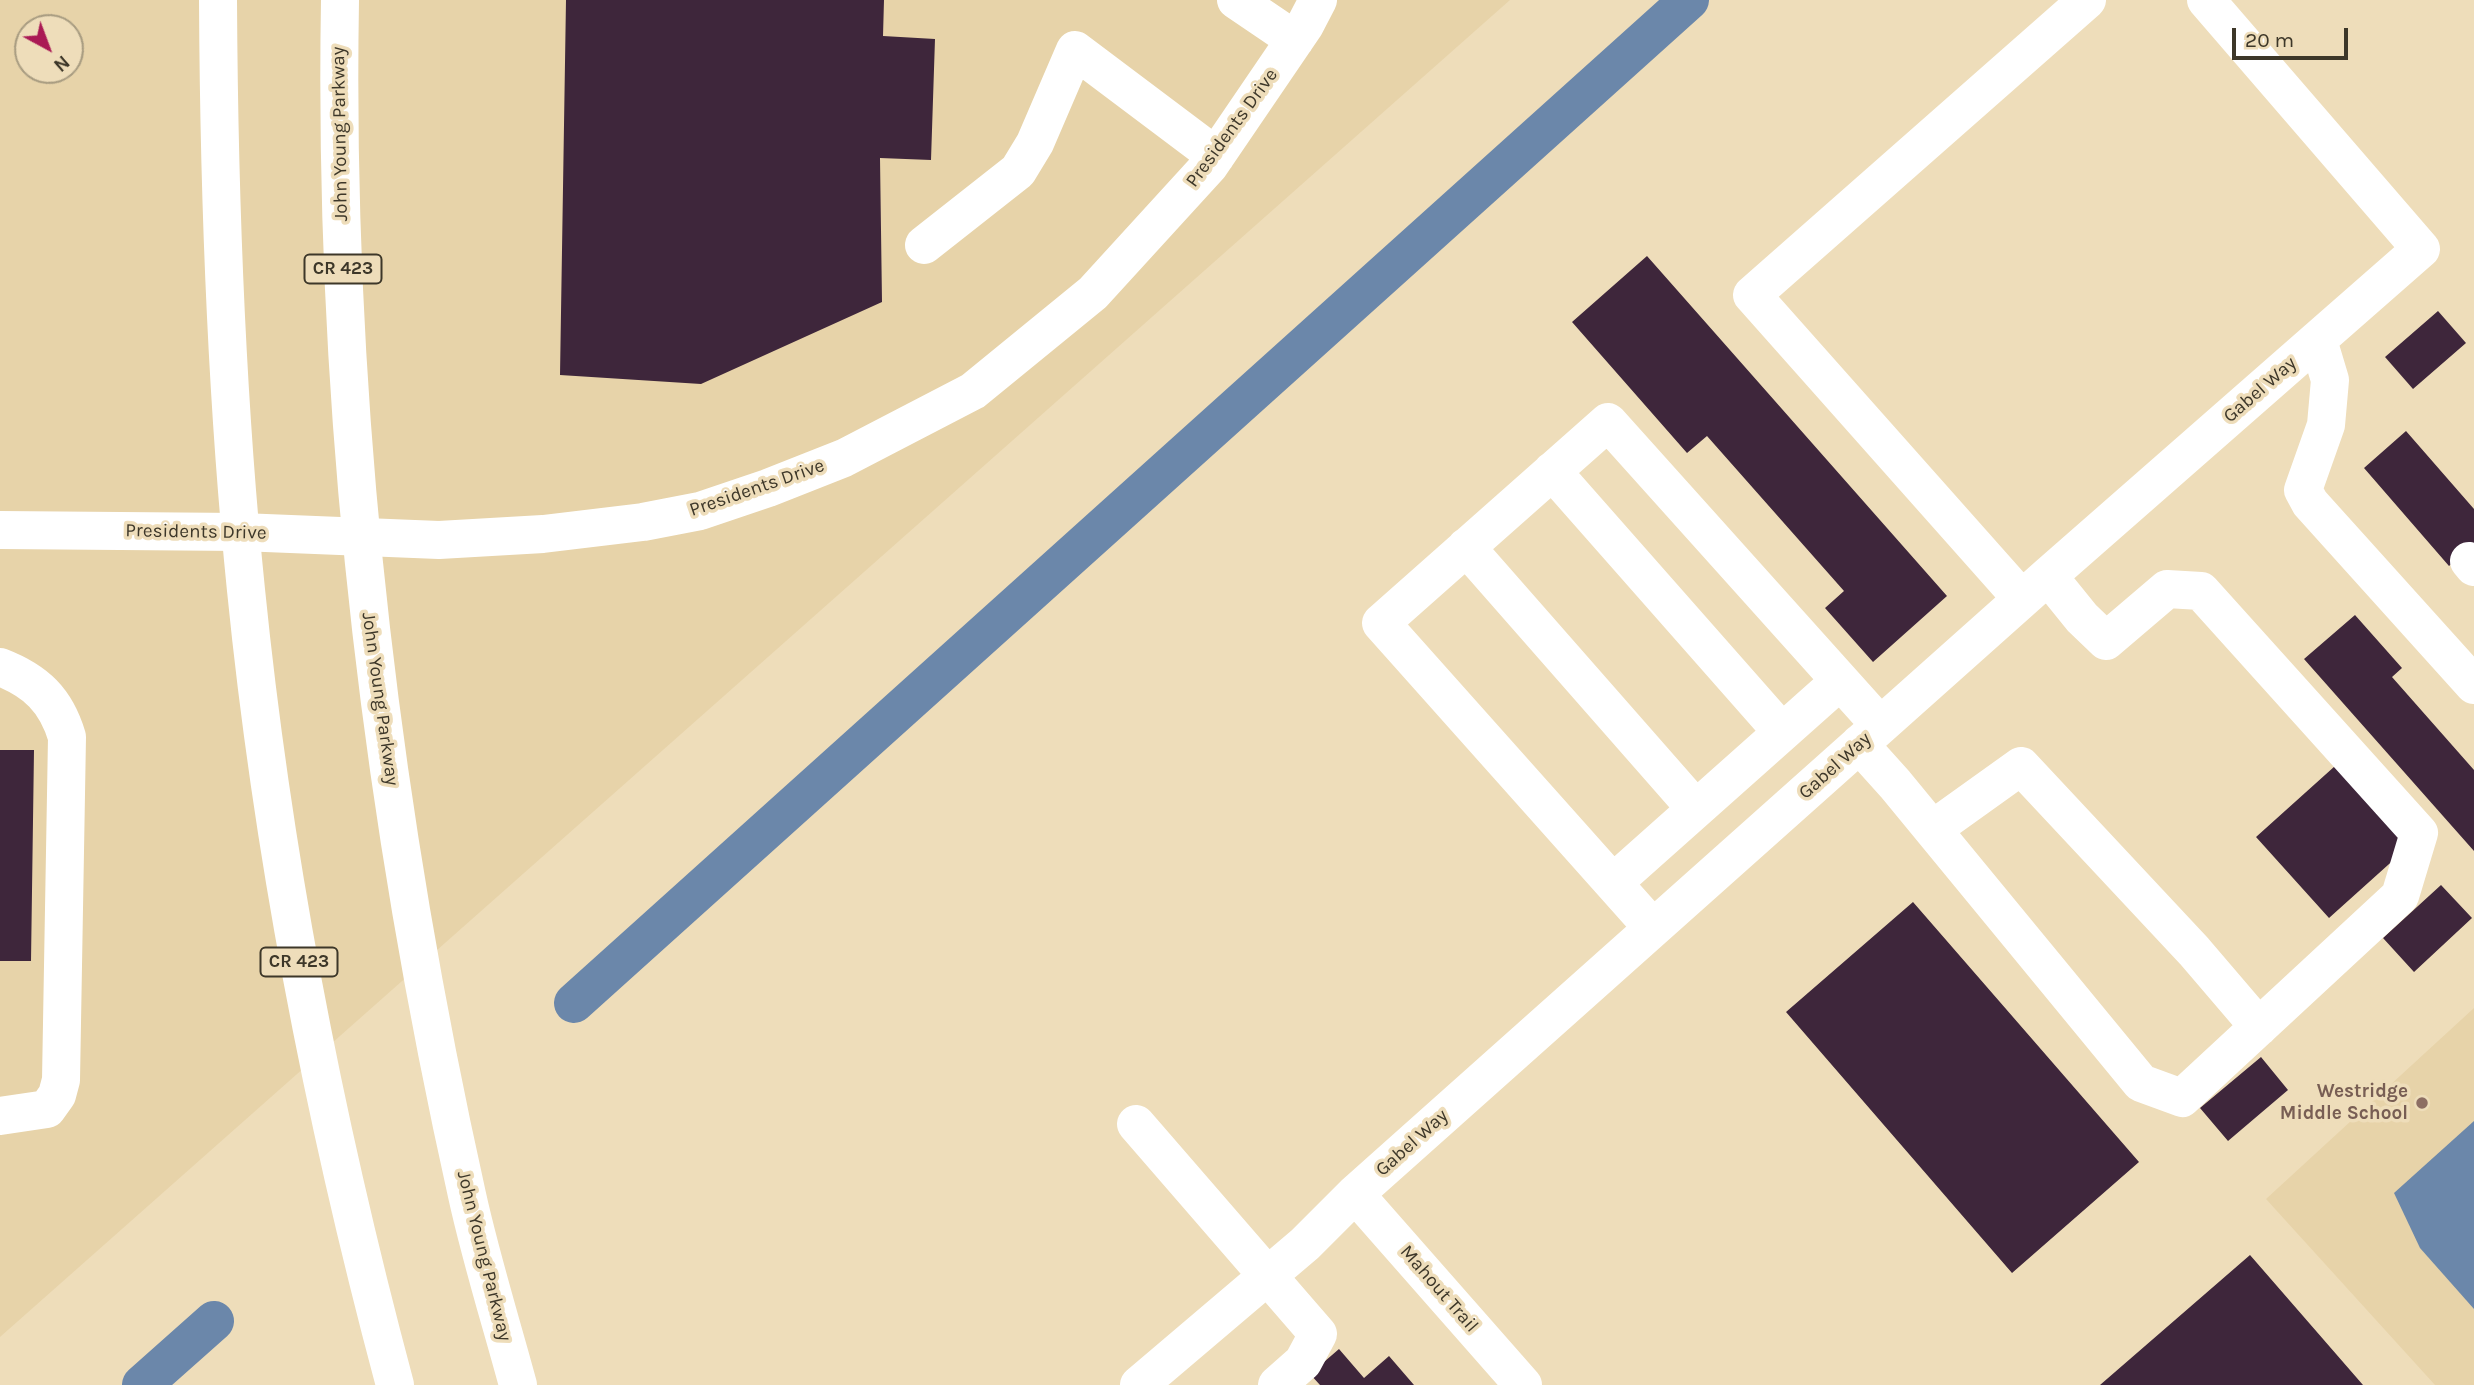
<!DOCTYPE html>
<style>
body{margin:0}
#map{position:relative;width:2474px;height:1385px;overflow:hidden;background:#eeddba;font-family:Karla,sans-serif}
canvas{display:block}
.north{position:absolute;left:14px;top:14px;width:70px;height:70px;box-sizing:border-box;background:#eeddba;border:2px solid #a79b80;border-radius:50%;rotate:139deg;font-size:19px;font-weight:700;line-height:28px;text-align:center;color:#3d3729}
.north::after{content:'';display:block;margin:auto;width:24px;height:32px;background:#aa1a55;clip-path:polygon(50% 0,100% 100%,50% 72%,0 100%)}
.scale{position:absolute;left:2232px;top:28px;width:116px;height:32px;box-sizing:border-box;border:4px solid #3d3729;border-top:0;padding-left:9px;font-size:21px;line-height:24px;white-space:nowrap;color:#3d3729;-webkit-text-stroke:5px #eeddba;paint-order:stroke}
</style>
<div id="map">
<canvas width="2474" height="1385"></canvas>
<div class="north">N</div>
<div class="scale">20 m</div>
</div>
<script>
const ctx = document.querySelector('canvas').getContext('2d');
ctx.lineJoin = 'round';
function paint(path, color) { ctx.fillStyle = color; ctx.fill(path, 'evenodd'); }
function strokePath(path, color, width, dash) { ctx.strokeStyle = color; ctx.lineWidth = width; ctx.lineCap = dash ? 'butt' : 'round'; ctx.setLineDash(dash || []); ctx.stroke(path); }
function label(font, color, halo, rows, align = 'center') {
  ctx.font = font + ' Karla,sans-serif'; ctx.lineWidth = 7; ctx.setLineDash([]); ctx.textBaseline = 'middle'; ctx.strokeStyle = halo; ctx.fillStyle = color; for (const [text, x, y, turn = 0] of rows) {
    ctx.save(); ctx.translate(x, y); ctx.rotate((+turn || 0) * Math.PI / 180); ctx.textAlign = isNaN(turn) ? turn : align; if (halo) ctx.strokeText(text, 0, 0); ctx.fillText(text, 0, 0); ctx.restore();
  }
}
paint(new Path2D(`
 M0,0H1510L0,1337ZM28,28H70V70H28Z
 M2474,1008V1385H2435L2266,1199Z`), '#e7d3a9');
paint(new Path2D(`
 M2474,1121V1309L2420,1248L2394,1193Z`), '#6b87aa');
strokePath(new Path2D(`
 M574,1003L1689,0
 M142,1385L214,1321`), '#6b87aa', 40);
paint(new Path2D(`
 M566,0H884L883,36L935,39L931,160L880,158L882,302L701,384L560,375Z
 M1647,256L1947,596L1873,662L1825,608L1844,591L1707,436L1687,453L1572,322Z
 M2438,311L2466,343L2413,389L2385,357Z
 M2406,431L2474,509V544L2449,566L2364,468Z
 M2355,615L2402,668L2392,677L2474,770V851L2304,659Z
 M0,750H34L31,961H0Z
 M2335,766L2408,847L2329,918L2256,837Z
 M2441,885L2472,918L2414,972L2383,938Z
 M1913,902L2139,1162L2012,1273L1786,1012Z
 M2261,1057L2288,1090L2228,1141L2200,1108Z
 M2250,1255L2363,1385H2100Z
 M1339,1349L1364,1378L1389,1356L1414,1385H1320L1310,1374Z`), '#3e263b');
strokePath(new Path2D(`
 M1236,0L1295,40
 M924,245L1018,171L1035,143L1075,50L1216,156
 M2318,340L2330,380L2326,425L2303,490L2310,503L2474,685
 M1552,471L1782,732
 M0,530L241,532L439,540L543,534L643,522L700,511L768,488L844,458L973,391L1093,293L1209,166L1305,25L1318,0
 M1466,547L1696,809
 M2469,561L2474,567
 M2022,599L1752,295L2087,0
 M0,667C36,681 56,700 67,737L61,1080L57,1095L47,1109L0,1116
 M1859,744L1895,784L2141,1083L2182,1098L2400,896L2419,833L2201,591L2167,589L2106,641L2082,618L2048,576
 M1933,829L2021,766L2194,951L2259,1027
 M1613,883L1840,681
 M1653,928L1381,623L1608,422L1880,725
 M1136,1124L1318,1334L1303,1362L1277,1385
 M1355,1194L1523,1385
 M1139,1385L1305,1244L1355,1194L2048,576L2421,249L2206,0`), '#fff', 38);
strokePath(new Path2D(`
 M218,0C219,197 226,394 246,590C273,859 325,1124 395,1385
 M340,0C333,403 379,801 467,1195C481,1259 501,1322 518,1385`), '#fff', 38);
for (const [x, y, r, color] of [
 [2422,1103,7,"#8d6e63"]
]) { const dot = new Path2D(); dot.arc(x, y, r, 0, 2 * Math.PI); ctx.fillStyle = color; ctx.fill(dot); strokePath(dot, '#eeddba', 2.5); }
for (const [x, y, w] of [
 [343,269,77],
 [299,962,77]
]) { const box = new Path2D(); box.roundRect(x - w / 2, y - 14.5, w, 29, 5); ctx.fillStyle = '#eeddba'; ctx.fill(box); strokePath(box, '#3d3729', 2); }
label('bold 18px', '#3d3729', null, [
 ["CR 423",343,269],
 ["CR 423",299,962]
]);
label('19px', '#3d3729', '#eeddba', [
 ["Presidents Drive",1232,128,-54],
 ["John Young Parkway",340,134,-91],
 ["Gabel Way",2260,390,-41],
 ["Presidents Drive",757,488,-19],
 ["Presidents Drive",196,532,1],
 ["John Young Parkway",380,699,82],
 ["Gabel Way",1835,766,-42],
 ["Gabel Way",1412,1143,-42],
 ["John Young Parkway",484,1256,76],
 ["Mahout Trail",1439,1289,49]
]);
label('bold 19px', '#785e54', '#eeddba', [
 ["Westridge",2408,1092],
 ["Middle School",2408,1114]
], 'right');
</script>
